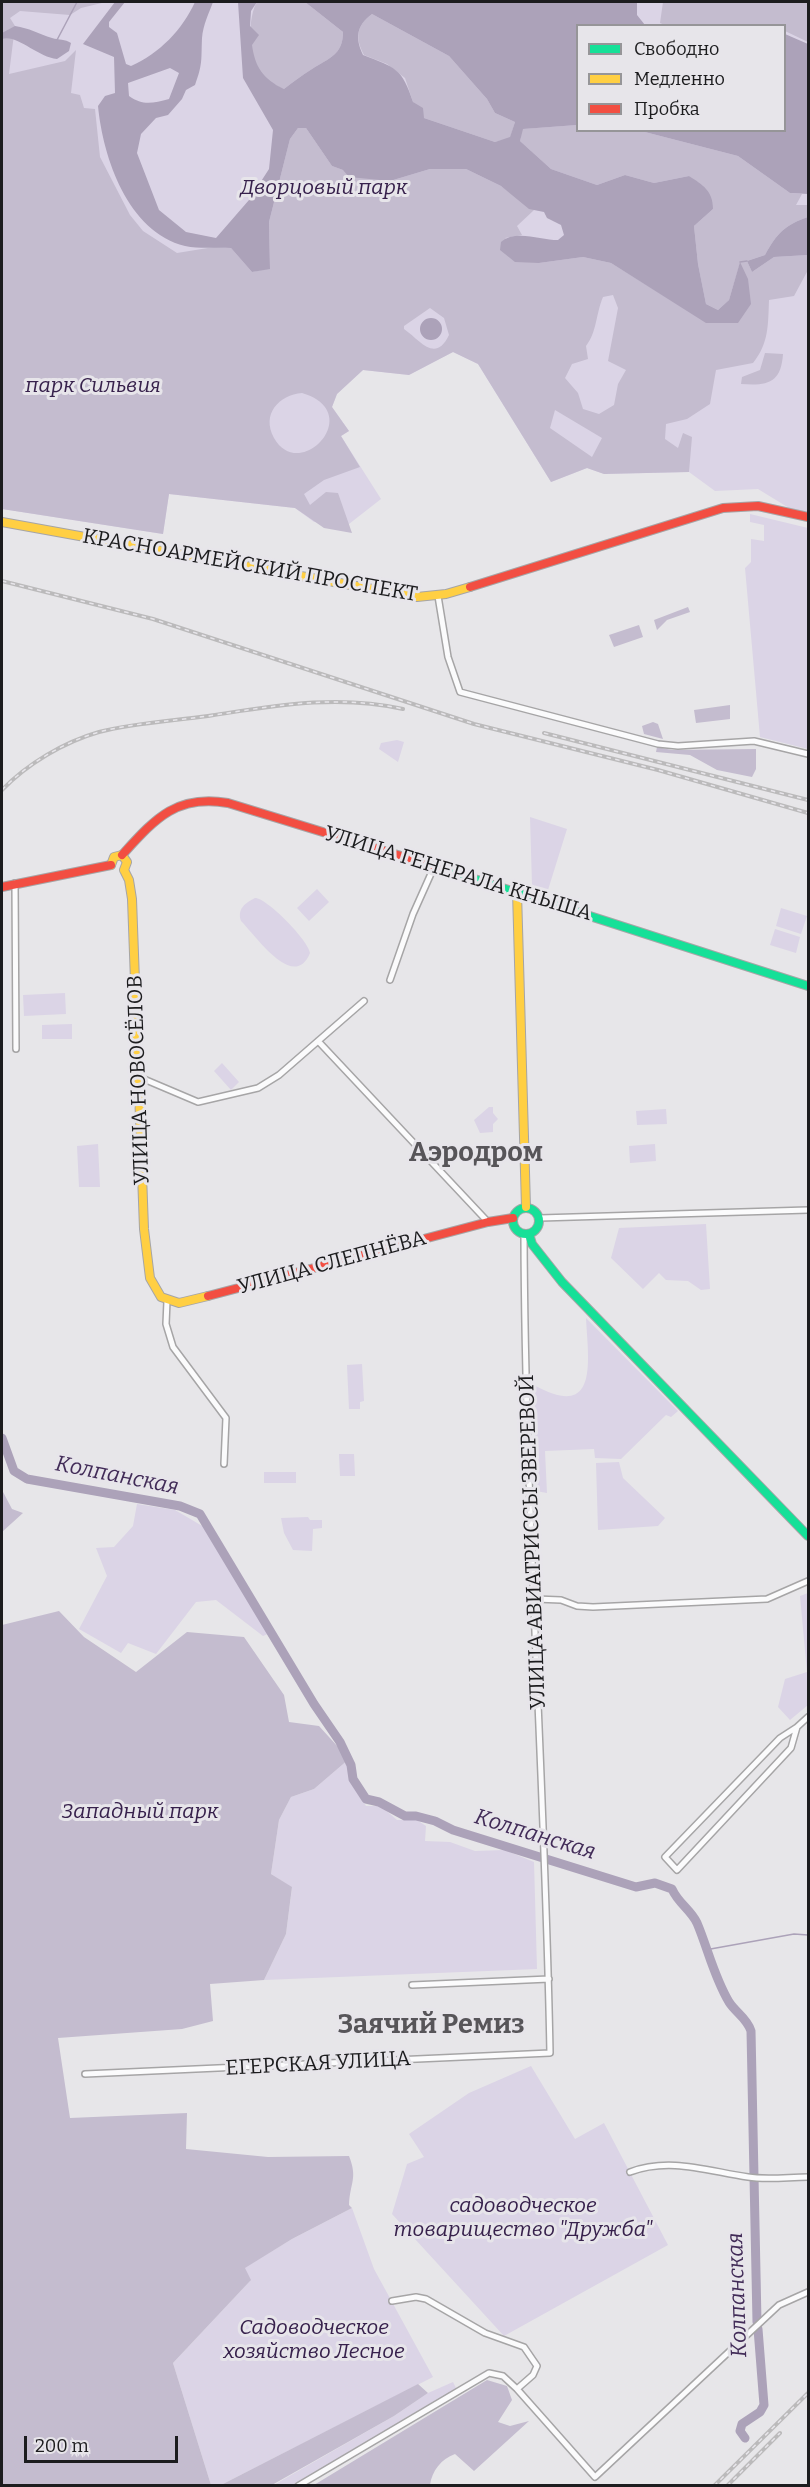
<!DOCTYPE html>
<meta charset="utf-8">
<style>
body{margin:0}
#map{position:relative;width:810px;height:2487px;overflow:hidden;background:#e7e6e9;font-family:Bitter,serif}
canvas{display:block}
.frame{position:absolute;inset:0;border:3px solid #1c1c1e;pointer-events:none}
.legend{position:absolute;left:576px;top:24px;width:210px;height:108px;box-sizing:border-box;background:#e7e5ea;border:2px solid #969598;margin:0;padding:8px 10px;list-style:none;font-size:18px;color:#1c1c1e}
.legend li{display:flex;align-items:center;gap:12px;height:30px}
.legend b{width:30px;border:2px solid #969598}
.scale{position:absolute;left:24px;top:2436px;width:154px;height:27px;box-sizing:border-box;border:3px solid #1c1c1e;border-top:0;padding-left:8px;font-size:18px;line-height:21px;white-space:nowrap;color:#1c1c1e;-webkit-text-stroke:4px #e7e5ea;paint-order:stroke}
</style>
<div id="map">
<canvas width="810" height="2487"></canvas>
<div class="frame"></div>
<ul class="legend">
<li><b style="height:8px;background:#16e098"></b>Свободно</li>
<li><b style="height:8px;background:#ffcf43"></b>Медленно</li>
<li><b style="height:8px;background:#f24e42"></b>Пробка</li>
</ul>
<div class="scale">200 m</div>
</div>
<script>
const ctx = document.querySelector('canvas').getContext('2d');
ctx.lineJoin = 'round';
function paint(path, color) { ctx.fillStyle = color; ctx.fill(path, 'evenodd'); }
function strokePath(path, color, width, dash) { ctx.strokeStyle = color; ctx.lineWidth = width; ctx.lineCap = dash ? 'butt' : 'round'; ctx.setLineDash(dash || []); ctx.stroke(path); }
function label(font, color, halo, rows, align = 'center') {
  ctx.font = font + ' Bitter,serif'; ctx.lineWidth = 6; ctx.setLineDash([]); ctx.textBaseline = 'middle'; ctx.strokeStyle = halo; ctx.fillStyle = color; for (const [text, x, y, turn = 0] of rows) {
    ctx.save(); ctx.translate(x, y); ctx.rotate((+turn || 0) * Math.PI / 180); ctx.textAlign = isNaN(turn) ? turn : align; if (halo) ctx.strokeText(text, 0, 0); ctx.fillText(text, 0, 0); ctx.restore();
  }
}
paint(new Path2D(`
 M2,2H808V512L789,508L758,489L715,491L689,472L604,474L587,468L551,482L478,364L453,352L409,375L363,370L337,394L332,407L349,431L341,436L381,499L349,524L314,522L295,508L169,494L163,534L2,509ZM578,26H784V130H578Z
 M750,514L808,528V749L760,737L745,568L751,562V539L764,541V525L750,522Z
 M397,740L404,742L398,762L379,749L381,743Z
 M530,817L567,829L548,890L532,885Z
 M317,889L329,902L309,921L297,908Z
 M255,898C267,898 309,941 310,953C294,992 256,936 241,921C237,909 245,903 255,898Z
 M781,908L807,916L801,934L776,926Z
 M775,929L800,937L796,953L770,945Z
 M65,993L66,1014L24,1016L23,995Z
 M72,1024V1039H42V1025Z
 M222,1063L239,1082L231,1090L214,1071Z
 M489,1107H493V1113L498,1119L493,1124V1132L480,1133L474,1120Z
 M666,1109L667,1124L637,1125L636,1111Z
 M98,1144L100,1187H79L77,1146Z
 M655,1144L656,1161L630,1163L629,1146Z
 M706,1224L710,1289L701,1290L688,1281L666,1280L659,1273L643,1289L611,1258L619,1228Z
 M586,1318L678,1411L671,1417L666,1415L621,1459L595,1458L594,1449L545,1451L547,1493L536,1491L534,1385C600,1422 588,1359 586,1318Z
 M362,1364L364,1401L360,1402V1409H349L347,1365Z
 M339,1454H354L355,1476H340Z
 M619,1462L623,1478L665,1518L658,1526L598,1530L596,1463Z
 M264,1472H296V1483H264Z
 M137,1504L175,1510L204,1527L268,1634L263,1636L216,1600L196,1602L156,1654L128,1643L121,1653L79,1629L107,1576L96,1548L114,1547L133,1526Z
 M308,1517L310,1520H322V1528L313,1529L312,1551L293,1550L284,1533L281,1518Z
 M808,1593V1705L790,1720L778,1707L785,1679L807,1672L800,1596Z
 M349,1759L351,1781L366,1806H381L397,1820H417L426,1826L425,1841L450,1842L475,1851L505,1850L534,1862L537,1969L264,1980L286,1934L292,1888L271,1874L279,1820L291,1797L314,1789Z
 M531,2066L575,2139L604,2123L668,2245L504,2336L392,2214L407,2164L424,2157L409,2134L469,2093Z
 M352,2208L374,2269L433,2377L221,2485H211L173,2363L250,2281L244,2268L292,2239Z
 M453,2382L457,2390L298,2485L272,2486L394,2416L428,2393Z`), '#dbd4e6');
paint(new Path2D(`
 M2,2H106L81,8L70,15L20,11L10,18L15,26L9,74L65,61L76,50L71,93L80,95L84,108L95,109L100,157L130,215L143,231L177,253L214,247L231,248L252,272L270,268L269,222L290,139L298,128H306L332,166L343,170L390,181L430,169H466L501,186L534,210L517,226L522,235L505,238L539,263L583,257L611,263L706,322L738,323L740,263L729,300L718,310L706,304L698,264L694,226L713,209L689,176L654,183L625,175L597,185L551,169L520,141L522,129L577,125L578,130L641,131L738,156L790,193L802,194L796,205H808V217C785,225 777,233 765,255L747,261L752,272L774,257L808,255V270L794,296L769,300C768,325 769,343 753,363L716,370L710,404L687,419L666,424L665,439L678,448L683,433L692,437L689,472L604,474L587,468L551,482L478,364L453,352L409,375L363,370L337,394L332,407L349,431L341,436L360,467L324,480L304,494L310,505L326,492L338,493L352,533L324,528L295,508L169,494L163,534L2,509ZM613,295L618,308L608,361L626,370L618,384L614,405L599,414L583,409L578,393L565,378L572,364L588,359L586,346C597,332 596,313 603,297ZM430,308L444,318L449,335C435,364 420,340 404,329V326ZM302,393C367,412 300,484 274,438C261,414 279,395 302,393ZM555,410L602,438L592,457L550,428Z
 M257,2H305L343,32C343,55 329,58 312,69C302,75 293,82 284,89C275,85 263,79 257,70C248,55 248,16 257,2Z
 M663,2H808V42L785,31L784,26H667L660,23Z
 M372,14L449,56L487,99L495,113L515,122L510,138L495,142L424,118L413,102L405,78L387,64L364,55C355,38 356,26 372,14Z
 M765,353L783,354C781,383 768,386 741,384L742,377L760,370Z
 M688,607L690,612L667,620L657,630L654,620Z
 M639,625L643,637L614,647L609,635Z
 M730,705V719L696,723L694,710Z
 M653,722L658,724L663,739L644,734L642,726Z
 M657,747L672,750L756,749V769L752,777L717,770L690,755L656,752Z
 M2,1490L12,1509L23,1513L2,1532Z
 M59,1611L84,1637L136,1672L187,1632L244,1637L284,1695L289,1722L319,1726L349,1759L314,1789L291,1797L279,1820L271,1874L292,1887L286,1934L264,1980L210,1984L213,2021L182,2029L58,2038L70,2118L187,2113L186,2149L268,2157L349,2156C358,2179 350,2182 349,2205L352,2208L292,2239L245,2268L251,2280L173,2363L211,2485H2V1625Z
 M487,2380L507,2386L512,2400L498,2422L510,2426L529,2421L474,2471L455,2454C441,2459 432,2471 430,2485H314Z
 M418,2384L428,2393L394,2416L272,2485H221Z`), '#c4bccf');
paint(new Path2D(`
 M115,2H125L109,22V27L117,33L126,64L131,66C160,53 182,30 195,2H213C209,13 203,25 202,38C201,60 203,63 195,85L186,90L182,99L168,115L156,118L141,134L137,153L159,210L186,232L216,238L249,200L269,169L273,130L243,78L238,2H257L251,11L250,26L259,35L252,45C255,67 263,79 284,89C293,82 302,75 312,69C329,58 343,55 343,32L305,2H637V15L645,25L578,26L577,125L523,129L520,141L551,169L597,185L625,175L654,183L689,176C703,185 713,191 713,209L694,226L698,264L706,304L718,310L729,300L740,262L748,279L751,304L738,323H706L611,263L583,257L539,263L515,262L500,250L501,242C515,229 541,240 558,240L564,235L561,225L547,218L544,212L529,209L501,186L466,169H430L390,181L349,177L343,170L332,166L306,128H298L290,139L269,222L270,269L252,272L231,248C216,247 199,249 185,246C128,232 103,158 98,106L105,96L115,93L114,57L83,44ZM372,14L449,56L487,99L495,113L515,122L510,137L495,142L424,118L423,108L413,102C402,68 396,68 363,55C355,38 356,26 372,14ZM170,68L179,73L169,99C153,103 143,106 129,96L128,83Z
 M15,26C29,28 39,34 52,38C59,40 65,39 71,43L69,51L57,59C37,57 17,34 2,39V33Z
 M785,34L808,44V194L790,193L738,156L641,131L784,130Z
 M808,217V255L774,257L752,272L747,261L765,255C777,233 785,225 808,217Z
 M420 329a11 11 0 1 1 22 0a11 11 0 1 1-22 0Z`), '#aca2b9');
strokePath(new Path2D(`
 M57,40L77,2
 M740,262L747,261
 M705,1950L794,1934L808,1935`), '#aca2b9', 1.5);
strokePath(new Path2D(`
 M2,1438L14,1471L27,1479L180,1506L200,1514L314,1704L340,1742L351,1765L353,1779L366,1799L379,1802L405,1816H416L435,1821L453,1830L636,1887L655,1883L672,1889C678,1903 691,1910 697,1923C708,1949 714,1977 729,2002C736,2013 747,2018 751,2031L757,2322
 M745,2438L740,2431L742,2424L760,2412L764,2405L758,2329`), '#aca2b9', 9);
const street = new Path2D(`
 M438,596L448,657L460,692L658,744L678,746L754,741L808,754
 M15,883L16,1049
 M390,980L413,914L434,867
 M318,1041L488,1222
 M139,1077L198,1102L258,1088L279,1075L364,1001
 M540,1218L808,1210
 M167,1301L166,1324L173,1347L226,1418L224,1464
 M536,1599L561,1600L577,1606L593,1607L767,1599L808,1581
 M797,1727L780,1738L665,1857L677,1870L791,1748L797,1727L808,1717
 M412,1985L549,1979
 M85,2074L550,2053C545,1780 525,1508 524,1234
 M630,2172C670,2157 707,2171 748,2177C767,2180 789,2177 808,2177
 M392,2301L416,2297L426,2299L485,2333L524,2347L537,2366L533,2375L517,2389
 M298,2486L489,2373L503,2376L517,2389L595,2477L779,2305L808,2292`);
const fast = new Path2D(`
 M437,867L808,986
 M513 1221a13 13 0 1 1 26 0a13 13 0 1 1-26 0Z
 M529,1234L532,1244L562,1282L808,1536`);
const slow = new Path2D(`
 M2,522L417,597L446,594L470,587
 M122,855L127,862L124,870
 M111,865L114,857L122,855
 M124,870L129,880L132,899L144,1229L150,1278L161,1297L179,1303L208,1296
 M517,892L526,1207`);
const jam = new Path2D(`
 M470,587L723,508L758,506L808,517
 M122,855C155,819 176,794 228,803L437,867
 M2,887L111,865
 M208,1296L488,1222L513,1218`);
strokePath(street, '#a6a5a6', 8);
strokePath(fast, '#a6a5a6', 10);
strokePath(slow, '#a6a5a6', 10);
strokePath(jam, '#a6a5a6', 10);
strokePath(street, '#fbfbfc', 5);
strokePath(fast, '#16e098', 8);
strokePath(slow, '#ffcf43', 8);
strokePath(jam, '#f24e42', 8);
const rail = new Path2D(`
 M2,581L153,619L474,724L658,770L808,813
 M544,733L808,800
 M2,790C27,764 64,742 99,732C134,723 172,721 208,716C274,706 336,694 403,709
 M714,2486L808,2393
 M727,2486L780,2433`);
strokePath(rail, '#bbbabb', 4);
strokePath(rail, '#e7e5ea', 1.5, [4.5]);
label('italic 21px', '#37214c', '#e7e5ea', [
 ["Дворцовый парк",324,188],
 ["парк Сильвия",93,386],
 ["Западный парк",140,1812],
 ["садоводческое",523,2206],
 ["товарищество \"Дружба\"",523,2230],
 ["Садоводческое",314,2328],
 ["хозяйство Лесное",314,2352]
]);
label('21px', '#1c1c1e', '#e7e5ea', [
 ["КРАСНОАРМЕЙСКИЙ ПРОСПЕКТ",250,566,10],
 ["УЛИЦА ГЕНЕРАЛА КНЫША",458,874,17],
 ["УЛИЦА НОВОСЁЛОВ",139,1080,-92],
 ["УЛИЦА СЛЕПНЁВА",332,1263,-15],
 ["УЛИЦА АВИАТРИССЫ ЗВЕРЕВОЙ",533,1542,-92],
 ["ЕГЕРСКАЯ УЛИЦА",318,2064,-3]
]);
label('italic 22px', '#422c58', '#e7e5ea', [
 ["Колпанская",117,1476,11],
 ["Колпанская",535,1835,17],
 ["Колпанская",738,2295,-92]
]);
label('bold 27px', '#575559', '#e7e5ea', [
 ["Аэродром",476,1153],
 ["Заячий Ремиз",431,2025]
]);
</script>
